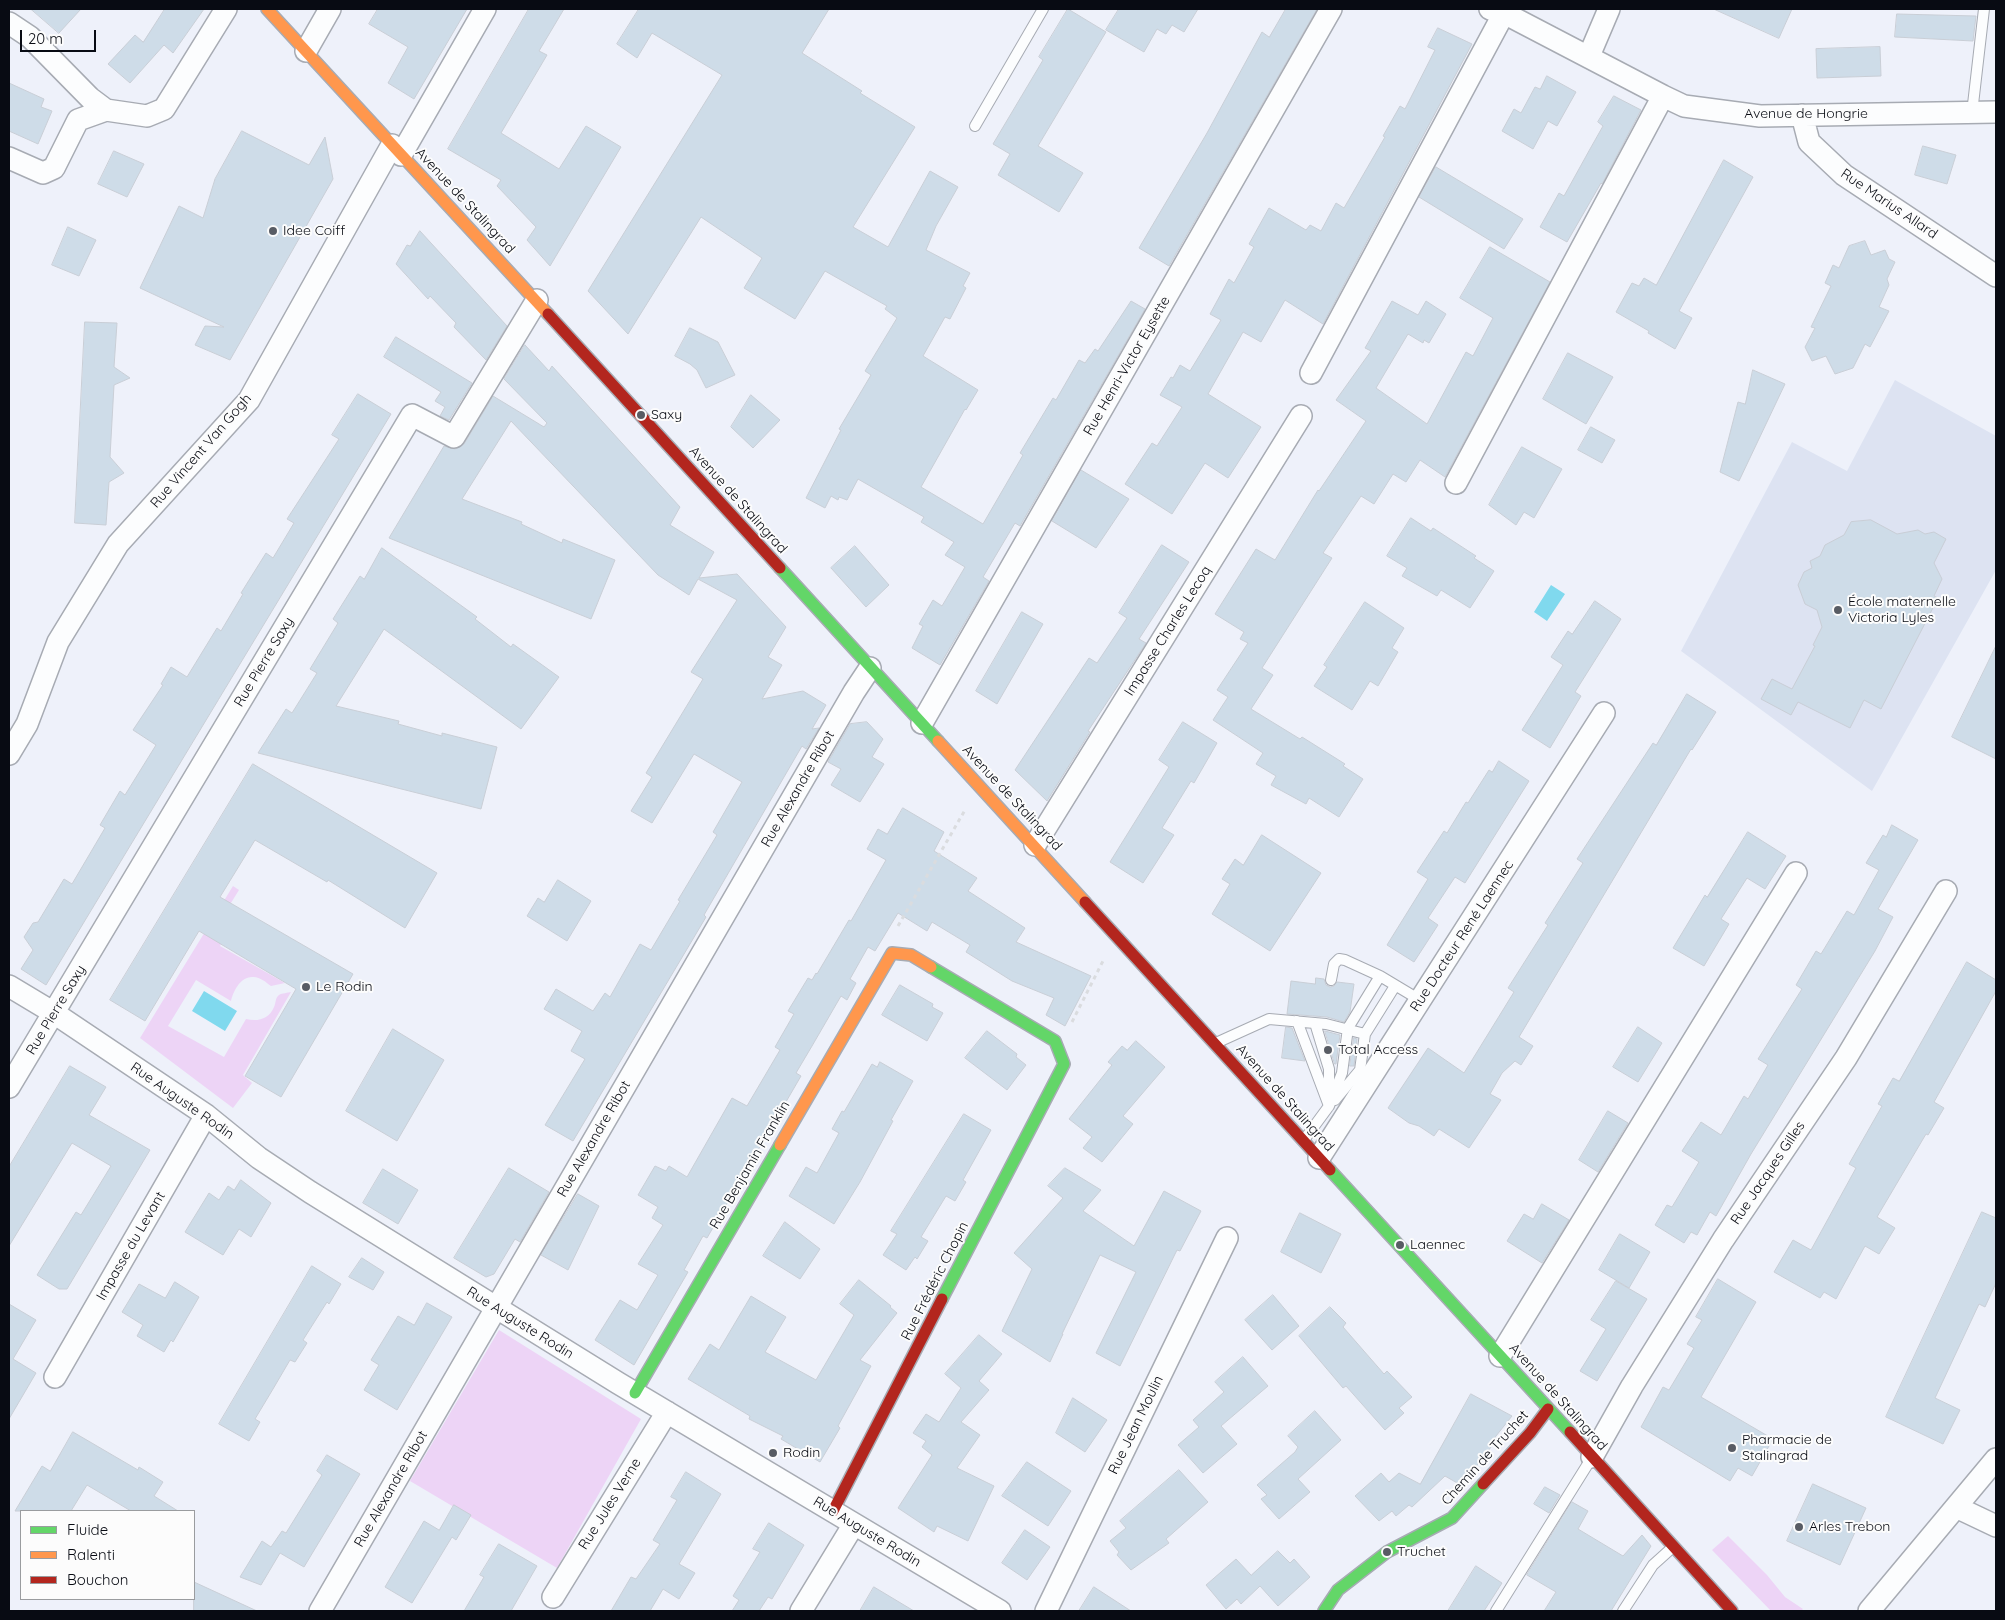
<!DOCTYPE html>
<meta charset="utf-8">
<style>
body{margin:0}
#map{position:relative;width:2005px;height:1620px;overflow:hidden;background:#eef1fa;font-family:Quicksand,sans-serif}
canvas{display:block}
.frame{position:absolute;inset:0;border:10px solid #080b13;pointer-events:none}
.legend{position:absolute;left:20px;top:1510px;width:175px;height:90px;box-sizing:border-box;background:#fcfcfc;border:1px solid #9a9c9f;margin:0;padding:6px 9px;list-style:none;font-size:15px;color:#080b13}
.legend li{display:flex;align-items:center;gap:10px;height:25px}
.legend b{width:25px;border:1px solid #9a9c9f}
.scale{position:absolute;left:20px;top:30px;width:76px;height:22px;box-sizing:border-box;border:2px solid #080b13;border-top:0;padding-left:6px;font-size:15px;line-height:18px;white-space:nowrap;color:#080b13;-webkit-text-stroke:4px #fcfcfc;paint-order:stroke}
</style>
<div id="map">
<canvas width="2005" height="1620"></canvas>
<div class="frame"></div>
<ul class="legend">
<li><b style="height:6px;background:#63d668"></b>Fluide</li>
<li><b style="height:6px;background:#ff974d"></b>Ralenti</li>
<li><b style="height:6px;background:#b3261e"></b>Bouchon</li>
</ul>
<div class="scale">20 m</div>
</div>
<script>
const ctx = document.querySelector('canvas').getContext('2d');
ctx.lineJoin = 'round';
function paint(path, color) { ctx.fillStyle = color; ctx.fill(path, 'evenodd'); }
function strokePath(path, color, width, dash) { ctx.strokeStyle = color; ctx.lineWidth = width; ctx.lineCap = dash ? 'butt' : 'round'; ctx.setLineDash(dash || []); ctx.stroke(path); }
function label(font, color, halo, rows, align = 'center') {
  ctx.font = font + ' Quicksand,sans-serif'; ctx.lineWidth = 4; ctx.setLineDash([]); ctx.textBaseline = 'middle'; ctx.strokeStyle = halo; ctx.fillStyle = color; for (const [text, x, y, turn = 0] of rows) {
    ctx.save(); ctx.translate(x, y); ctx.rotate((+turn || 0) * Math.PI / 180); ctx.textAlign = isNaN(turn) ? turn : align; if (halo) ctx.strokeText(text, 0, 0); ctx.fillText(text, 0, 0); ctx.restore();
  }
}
paint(new Path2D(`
 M1895,380L1996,436V570L1872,791L1681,651L1792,442L1847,471Z`), '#dde3f2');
paint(new Path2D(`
 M233,886L239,890L221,919L231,926L220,946L285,983L271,986C266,982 259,976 252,977C240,977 233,992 231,1001L196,980L168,1026L224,1057L246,1019C258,1022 269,1019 274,1007C276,1003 275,998 279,995C282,993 288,993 291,992L243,1075L252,1083L233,1108L140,1038Z
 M499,1330L641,1419L557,1568L410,1481Z
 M1728,1536L1767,1575L1785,1597L1803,1609L1801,1611H1771L1712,1550Z`), '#edd4f6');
paint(new Path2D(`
 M1551,585L1565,594L1547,621L1534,612Z
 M204,991L237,1011L225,1031L192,1011Z`), '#80d9ee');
const building = new Path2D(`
 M31,9H81L59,33Z
 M165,9H204L173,53L164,45L130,83L108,64L135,35L143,42Z
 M378,9H467L414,99L388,83L408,47L369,24Z
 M529,9H564L539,51L547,55L501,133L559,169L586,126L621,147L550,266L527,240L536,227L497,186L501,180L448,149Z
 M639,9H829L802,53L862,91L860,93L915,127L853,227L888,247L930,171L958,187L936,226L926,250L970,273L963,286L966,288L950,319L945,317L923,356L978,390L966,410L965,409L921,487L983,524L1023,455L1020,453L1053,398L1056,400L1079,360L1085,363L1095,349L1098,351L1131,301L1145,309L1020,526L1015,523L983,577L989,581L940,665L912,648L923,626L919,624L933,600L942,606L965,567L945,555L954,542L921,522L924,517L858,479L847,500L839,497L838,500L831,496L825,508L806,498L841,430L839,429L871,375L865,371L897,318L885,309L887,306L825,271L795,319L744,288L762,258L701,217L628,334L588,291L722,75L652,33L637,58L617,44Z
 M1068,9L1106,32L1038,146L1083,173L1059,212L998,175L1010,154L993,144L1043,60L1039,57Z
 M1119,9H1198L1184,32L1172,25L1166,34L1157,29L1144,52L1106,30Z
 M1286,9H1317L1169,266L1139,248L1207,133L1262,32L1269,37Z
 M1714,9H1792L1779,38Z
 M1897,14L1976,16L1973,41L1895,37Z
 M1438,28L1472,44L1323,324L1285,300L1261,342L1243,332L1208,394L1261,427L1228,478L1205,463L1172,514L1125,484L1152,443L1157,446L1182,407L1160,395L1171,377L1173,378L1180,365L1190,371L1221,320L1210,314L1229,279L1234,283L1254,247L1249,244L1269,208L1306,230L1310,225L1321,231L1336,203L1344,208L1385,137L1383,136L1400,106L1405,109L1435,50L1428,47Z
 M1880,47L1881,76L1817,78L1816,49Z
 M1547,76L1576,92L1557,126L1548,121L1533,149L1502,131L1514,109L1521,113L1535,87L1540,89Z
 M9,83L44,99L41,107L52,111L38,144L9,131Z
 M1614,96L1641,110L1602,184L1601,183L1567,242L1540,227L1559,193L1564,196L1590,149L1603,126L1598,122Z
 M242,131L309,165L325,137L333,179L230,360L195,345L205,326L224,327L140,288L179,206L203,218L215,179Z
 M1923,146L1956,155L1947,184L1915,175Z
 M114,151L144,164L127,197L98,184Z
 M1724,160L1753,177L1679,311L1692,318L1675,349L1648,333L1649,331L1616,312L1632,283L1639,286L1644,278L1656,285Z
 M1436,167L1523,219L1504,249L1419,197Z
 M68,227L96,240L79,276L52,265Z
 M420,231L507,326L486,360L454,327L456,323L430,296L428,299L396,264L407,245L410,246Z
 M1865,241L1871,255L1885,250L1889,259L1895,262L1887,279L1889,285L1879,307L1889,311L1870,347L1865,344L1853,368L1835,374L1826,356L1812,361L1805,347L1815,328L1811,327L1831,286L1825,283L1833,265L1839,268L1849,246Z
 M1490,247L1550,282L1445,477L1420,460L1406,482L1393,474L1374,504L1361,496L1323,553L1332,558L1262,668L1273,675L1251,709L1300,739L1302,737L1345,764L1343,766L1363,779L1339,817L1309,798L1306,804L1271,785L1276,776L1256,764L1263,753L1213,720L1228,697L1217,690L1248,643L1240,639L1244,632L1215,614L1256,549L1275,560L1318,490L1319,491L1366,421L1336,400L1371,351L1365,348L1392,301L1418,315L1426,301L1446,314L1429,343L1424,340L1423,343L1408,334L1376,388L1427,424L1466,352L1473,356L1493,318L1460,298Z
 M85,322L117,323L114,367L130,378L114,385L110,457L124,473L109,482L106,525L75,523Z
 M690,328L718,342L735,375L706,388L697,370L690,364L675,356Z
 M396,337L472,383L449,420L440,416L445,407L435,401L441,392L384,357Z
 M525,345L549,371L552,366L680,507L670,525L714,552L699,578L737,574L786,627L768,657L782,665L762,699L803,691L826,705L812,729L819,728L806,749L802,746L704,915L706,917L573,1141L545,1125L585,1059L571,1051L582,1031L544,1009L556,989L593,1011L605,993L610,997L640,944L651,950L680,901L678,900L717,835L713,832L742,782L694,754L652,823L631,811L652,777L646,773L703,679L691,672L737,600L698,579L689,595L658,575L511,421L462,499L522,522L521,524L562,543L563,539L615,560L591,619L389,538L444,446L455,449L464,444L493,396L544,427L547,423L504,379Z
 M1568,353L1613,377L1586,424L1543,399Z
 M1753,370L1785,384L1739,481L1720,472L1738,402L1745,404Z
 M358,394L391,414L46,985L21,969L33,950L24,937L33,923L38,922L64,879L72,884L105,828L100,825L120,791L125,795L156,745L133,730L163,685L161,684L171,667L187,677L217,628L221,631L243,594L241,593L266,553L273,558L294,523L287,519L339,439L332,435Z
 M751,395L780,420L753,448L731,427Z
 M1591,427L1615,440L1602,463L1578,450Z
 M1522,447L1562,469L1534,518L1524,512L1516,525L1489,505Z
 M1081,470L1129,499L1096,548L1052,521Z
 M1411,518L1431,531L1433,528L1476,556L1474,558L1494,571L1470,608L1441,590L1437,596L1402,576L1407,568L1387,556Z
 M1871,520L1897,534L1918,530L1925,534L1934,532L1946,539L1934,563L1942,579L1934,596L1938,598L1881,709L1864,700L1850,728L1798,702L1791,715L1761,699L1772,679L1792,689L1815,646L1813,645L1822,627L1817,610L1805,604L1798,585L1804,572L1812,568L1810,561L1820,556L1825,545L1844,535L1851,522Z
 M1162,545L1189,562L1139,639L1146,643L1088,731L1090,732L1047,801L1015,770L1089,658L1097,663L1127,618L1119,613Z
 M855,546L889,585L866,607L831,568Z
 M382,548L477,617L475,619L511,647L513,644L559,677L521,729L384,629L336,706L399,721L398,724L442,736V733L497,747L481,809L258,753L286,709L292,713L317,673L310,669L338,623L333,619L360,576L364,579Z
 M1595,601L1621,619L1575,692L1581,696L1550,748L1522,730L1563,665L1551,657L1568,631L1572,634Z
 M1365,602L1404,628L1392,648L1398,652L1378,686L1370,681L1352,710L1314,686L1327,667L1324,665Z
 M1022,612L1043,624L997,704L976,691Z
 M1996,646V759L1952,737Z
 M1687,694L1716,712L1692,750L1691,749L1519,1037L1533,1046L1521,1065L1515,1061L1502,1073L1490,1094L1501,1100L1469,1148L1439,1129L1434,1136L1419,1126L1409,1123L1388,1108L1428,1048L1464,1073L1514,992L1508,988L1548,925L1545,923L1583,863L1577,859L1653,743L1656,745Z
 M867,722L883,739L872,757L884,764L860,802L831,785L841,769L828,762L850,724Z
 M1183,722L1217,743L1194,783L1191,781L1162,828L1174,835L1143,883L1110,862L1169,767L1159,760Z
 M1499,761L1529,781L1465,883L1455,877L1428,918L1438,925L1414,962L1387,945L1428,879L1417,872L1444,831L1447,833L1466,802L1468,803L1489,770L1492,772Z
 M253,764L437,873L405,928L328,880L327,882L255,840L220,897L353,974L281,1097L245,1076L296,989L199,931L145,1021L110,1000Z
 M903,808L944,832L934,851L977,878L968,891L1025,928L1016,942L1091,976L1065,1026L1046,1015L1054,998L1012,981L966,952L970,945L932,922L927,931L898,913L875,951L868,947L850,979L856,983L847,1000L841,996L812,1046L796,1073L801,1076L707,1238L703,1236L684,1270L688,1272L634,1365L595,1340L620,1300L637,1310L658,1275L638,1264L663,1225L652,1218L658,1207L638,1195L655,1166L666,1171L669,1166L687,1177L732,1098L747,1106L780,1050L775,1047L794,1014L788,1011L808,978L812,980L816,973L817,974L849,920L851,921L886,860L867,849L878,829L887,834Z
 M1892,825L1918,840L1878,909L1893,917L1875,951L1751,1154L1716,1216L1710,1212L1697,1235L1691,1232L1684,1243L1655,1225L1667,1205L1672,1207L1699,1162L1682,1151L1701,1122L1721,1135L1744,1096L1748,1099L1768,1065L1758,1059L1802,989L1796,985L1816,951L1821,954L1847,911L1854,915L1879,870L1866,863L1883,835L1886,837Z
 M1748,832L1786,856L1765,889L1747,878L1721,919L1729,924L1704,966L1673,948L1705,895L1707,897Z
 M1262,835L1321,873L1270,951L1212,914L1230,884L1222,879L1235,859L1243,865Z
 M558,880L591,901L567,941L527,916L538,898L544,902Z
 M1967,962L1996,980V991L1934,1102L1944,1108L1928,1135L1926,1134L1877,1217L1895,1228L1879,1254L1865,1246L1836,1299L1824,1292L1820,1298L1774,1272L1793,1240L1811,1250L1856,1168L1849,1164L1882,1106L1878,1104L1893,1078L1899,1081Z
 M1316,978L1324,979L1326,985L1330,987L1334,986L1337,982L1354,984L1350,1012L1344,1022L1327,1017L1287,1014L1291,981L1315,984Z
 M900,985L933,1004L932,1007L943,1013L927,1041L882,1015Z
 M1286,1027L1292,1028L1305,1061L1282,1058Z
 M1638,1027L1662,1043L1638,1082L1613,1067Z
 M393,1029L444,1060L397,1141L346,1111Z
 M987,1031L1017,1054L1016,1057L1026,1065L1007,1090L965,1058Z
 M1325,1031L1340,1035L1336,1064H1335Z
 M1354,1038L1357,1039L1354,1066H1350Z
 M1136,1041L1165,1067L1123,1116L1133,1124L1102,1162L1083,1148L1092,1137L1069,1119L1112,1065L1108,1062L1122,1046L1127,1050Z
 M880,1062L913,1081L891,1120L893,1121L860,1182L834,1224L789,1196L806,1167L817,1173L839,1133L832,1129L842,1111L844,1112L872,1064L877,1067Z
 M70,1066L106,1087L89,1115L150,1150L67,1289H59L37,1275L76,1212L81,1215L111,1166L72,1143L9,1246V1167Z
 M1608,1111L1628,1123L1598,1172L1579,1160Z
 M964,1114L991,1130L963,1180L966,1182L955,1201L946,1196L921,1237L928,1241L917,1259L915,1257L906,1270L883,1255L897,1234L891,1231Z
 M509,1168L549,1192L520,1242L515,1239L494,1274L486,1277L454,1258Z
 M1065,1168L1101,1190L1083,1211L1134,1246L1164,1191L1201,1211L1180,1251L1177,1250L1120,1366L1096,1353L1136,1272L1100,1255L1062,1334H1063L1050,1362L1002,1331L1032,1269L1014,1253L1063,1198L1048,1186Z
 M383,1169L418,1190L398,1224L363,1203Z
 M241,1180L271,1203L251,1237L239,1229L223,1255L185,1232L209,1193L219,1200L228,1186L234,1190Z
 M578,1194L599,1206L568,1270L541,1255Z
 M1542,1204L1569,1220L1542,1263L1507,1241L1524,1214L1533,1219Z
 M1982,1212L1996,1218V1283L1985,1307L1979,1304L1935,1398L1960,1410L1943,1444L1886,1417Z
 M1300,1213L1341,1234L1321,1273L1281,1252Z
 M785,1222L820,1249L800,1279L763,1256Z
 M1620,1234L1650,1252L1629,1288L1599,1270Z
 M362,1258L384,1272L373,1290L349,1277Z
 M312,1266L341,1284L329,1304L327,1302L303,1340L307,1343L295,1362L290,1360L273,1389L255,1419L260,1422L249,1441L219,1424Z
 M1718,1279L1756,1302L1701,1397L1773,1439L1752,1476L1738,1468L1730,1481L1641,1427L1663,1387L1669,1390L1694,1348L1687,1344L1702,1320L1696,1317Z
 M859,1280L891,1306L890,1307L897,1313L860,1360L871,1366L838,1426L840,1428L820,1462L781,1439L783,1436L749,1419L750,1416L688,1379L710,1344L719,1350L751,1296L786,1317L765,1352L816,1380L854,1315L840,1304Z
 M1616,1281L1647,1299L1597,1381L1580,1371L1606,1329L1591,1320Z
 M175,1282L199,1297L173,1342L171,1340L164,1352L137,1336L143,1325L122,1312L139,1284L165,1298Z
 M1273,1295L1299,1326L1272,1350L1245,1320Z
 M427,1303L452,1317L397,1410L364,1390L379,1365L371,1360L398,1316L414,1325Z
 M9,1304L36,1320L13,1359L36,1373L9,1419Z
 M1330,1307L1346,1323L1343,1327L1384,1374L1387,1371L1412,1397L1399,1408L1404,1413L1385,1430L1346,1386L1343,1388L1299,1336Z
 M979,1335L1002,1354L979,1381L989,1390L961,1422L980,1435L957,1468L994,1486L968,1541L937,1526L934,1532L898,1508L932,1455L922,1447L926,1441L913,1433L926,1414L939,1422L961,1388L945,1374Z
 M1243,1357L1268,1386L1221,1426L1237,1444L1203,1473L1178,1445L1199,1427L1193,1420L1224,1392L1215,1382Z
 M1471,1394L1512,1416L1488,1446L1491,1447L1475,1468L1459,1484L1445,1476L1412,1507L1409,1505L1396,1516L1392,1511L1379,1521L1355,1496L1381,1473L1389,1482L1399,1473L1420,1484Z
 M1073,1398L1107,1420L1085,1452L1056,1433Z
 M1315,1411L1341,1440L1298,1479L1310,1492L1279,1519L1261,1499L1267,1495L1257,1485L1295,1452L1298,1447L1288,1436Z
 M73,1432L138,1470L139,1467L163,1482L154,1496L178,1511H131L87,1485L71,1511H15L42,1466L50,1471Z
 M327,1455L360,1474L304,1567L280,1553L261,1585L240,1577L262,1541L271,1547L282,1531L286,1533L322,1475L317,1471Z
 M1027,1462L1071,1491L1048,1526L1002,1496Z
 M1179,1470L1208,1502L1166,1539L1169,1543L1131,1570L1117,1555L1119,1552L1110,1541L1126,1528L1120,1521Z
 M686,1472L721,1494L679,1564L695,1573L679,1599L663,1589L650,1611H611L631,1577L636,1579L660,1544L653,1540L677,1500L671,1497Z
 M1813,1484L1866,1508L1840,1565L1787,1541Z
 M1545,1487L1560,1495L1549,1513L1534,1504Z
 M1572,1502L1588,1511L1578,1529L1623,1556L1642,1535L1651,1546L1611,1611H1544L1556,1592L1527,1575Z
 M454,1505L471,1515L456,1540L452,1537L412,1603L385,1587L424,1521L439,1530Z
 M769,1523L804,1545L772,1599L768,1597L759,1611H732L739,1600L733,1596L760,1552L753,1549Z
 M1025,1530L1050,1547L1027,1580L1002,1563Z
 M499,1544L537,1566L511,1611H464L484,1577L480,1575Z
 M1278,1551L1290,1563L1294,1559L1310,1577L1278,1606L1260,1586L1241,1604L1237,1599L1226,1609L1206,1585L1236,1559L1251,1575Z
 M1476,1566L1502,1583L1484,1611H1448Z
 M194,1582L257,1611H194Z
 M874,1587L914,1611H860Z
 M1094,1587L1131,1611H1079Z`);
paint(building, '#cedce8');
strokePath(building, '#c9ced6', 1);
const lane = new Path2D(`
 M1972,113L1984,9
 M975,126L1043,9
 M1331,980L1334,964L1339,959L1345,960L1380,976L1420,1000
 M1297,1021L1329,1106
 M1315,1023L1329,1069V1100
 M1216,1043L1269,1019L1326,1024L1365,1034
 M1335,1100L1360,1070L1365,1034L1395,986
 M1304,1140L1329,1106L1342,1073L1348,1028L1380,976
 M1496,1611L1591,1459
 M1623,1611L1653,1565L1673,1547`);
const street = new Path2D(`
 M1490,9L1504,13L1663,96L1684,106L1760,116L1996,112
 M9,23L30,37L90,98L106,110L147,116L164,109L226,9
 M306,51L330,9
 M1589,56L1609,9
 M1802,115L1809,142L1844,175L1996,276
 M401,155L485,9
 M9,158L43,173L54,168L78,120L106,110
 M1311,373L1504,13
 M1456,483L1663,96
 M922,723L1331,9
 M9,754L27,724L58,642L118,544L249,400L392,145
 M1035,845L1301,416
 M9,986L54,1013L206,1115L259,1158L310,1192L618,1383L1000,1611
 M9,1087L412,415L454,437L537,300
 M1319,1158L1604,713
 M1500,1356L1796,873
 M55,1377L206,1115
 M1592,1457L1632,1386L1723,1240L1846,1058L1946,891
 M1956,1507L1996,1526
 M553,1597L667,1412
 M320,1611L854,692L870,668
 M801,1611L854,1524
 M1046,1611L1227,1238
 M1869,1611L1996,1459`);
const fast = new Path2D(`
 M780,568L938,741
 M931,967L1055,1041L1064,1064L942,1299
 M1330,1170L1570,1432
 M635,1393L780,1145
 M1324,1611L1338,1590L1387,1552L1452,1518L1483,1484`);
const slow = new Path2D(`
 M267,9L548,314
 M938,741L1085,902
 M780,1145L892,953L911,955L931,967`);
const jam = new Path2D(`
 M548,314L780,568
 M1085,902L1330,1170
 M1570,1432L1732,1611
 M1483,1484L1530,1433L1548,1409
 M833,1511L942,1299`);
strokePath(lane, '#a7abb3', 12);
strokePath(street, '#a7abb3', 24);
strokePath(fast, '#a7abb3', 14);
strokePath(slow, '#a7abb3', 14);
strokePath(jam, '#a7abb3', 14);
strokePath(new Path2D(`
 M898,926L965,810
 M1072,1022L1103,961`), '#dadcdf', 3, [4, 4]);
strokePath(lane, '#fcfdfe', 10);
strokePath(street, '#fcfdfe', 21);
strokePath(fast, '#63d668', 11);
strokePath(slow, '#ff974d', 11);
strokePath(jam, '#b3261e', 11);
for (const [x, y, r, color] of [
 [273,231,5,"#585c64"],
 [641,415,5,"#585c64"],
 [1838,610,5,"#585c64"],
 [306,987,5,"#585c64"],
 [1328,1050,5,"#585c64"],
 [1400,1245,5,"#585c64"],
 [1732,1448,5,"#585c64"],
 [773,1453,5,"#585c64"],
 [1799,1527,5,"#585c64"],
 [1387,1552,5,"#585c64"]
]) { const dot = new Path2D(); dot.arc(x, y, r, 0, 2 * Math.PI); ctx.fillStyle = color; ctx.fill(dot); strokePath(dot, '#fcfcfc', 2); }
label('14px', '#080b13', '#fcfcfc', [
 ["Avenue de Hongrie",1806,114],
 ["Avenue de Stalingrad",465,201,47],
 ["Rue Marius Allard",1889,204,34],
 ["Rue Henri-Victor Eysette",1127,366,-60],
 ["Rue Vincent Van Gogh",201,451,-49],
 ["Avenue de Stalingrad",738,500,48],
 ["Impasse Charles Lecoq",1168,631,-58],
 ["Rue Pierre Saxy",264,662,-59],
 ["Rue Alexandre Ribot",798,789,-60],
 ["Avenue de Stalingrad",1012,798,47],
 ["Rue Docteur René Laennec",1462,936,-57],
 ["Rue Pierre Saxy",56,1010,-59],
 ["Avenue de Stalingrad",1285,1098,48],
 ["Rue Auguste Rodin",182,1101,35],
 ["Rue Alexandre Ribot",594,1139,-60],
 ["Rue Benjamin Franklin",750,1165,-60],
 ["Rue Jacques Gilles",1768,1173,-56],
 ["Impasse du Levant",131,1246,-60],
 ["Rue Frédéric Chopin",935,1281,-63],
 ["Rue Auguste Rodin",520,1323,32],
 ["Avenue de Stalingrad",1558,1397,48],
 ["Rue Jean Moulin",1136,1425,-64],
 ["Chemin de Truchet",1485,1458,-48],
 ["Rue Alexandre Ribot",391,1489,-60],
 ["Rue Jules Verne",610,1504,-58],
 ["Rue Auguste Rodin",867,1532,31]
]);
label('14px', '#080b13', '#fcfcfc', [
 ["Idee Coiff",283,231],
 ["Saxy",651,415],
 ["École maternelle",1848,602],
 ["Victoria Lyles",1848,618],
 ["Le Rodin",316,987],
 ["Total Access",1338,1050],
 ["Laennec",1410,1245],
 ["Pharmacie de",1742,1440],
 ["Stalingrad",1742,1456],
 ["Rodin",783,1453],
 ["Arles Trebon",1809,1527],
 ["Truchet",1397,1552]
], 'left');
</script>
